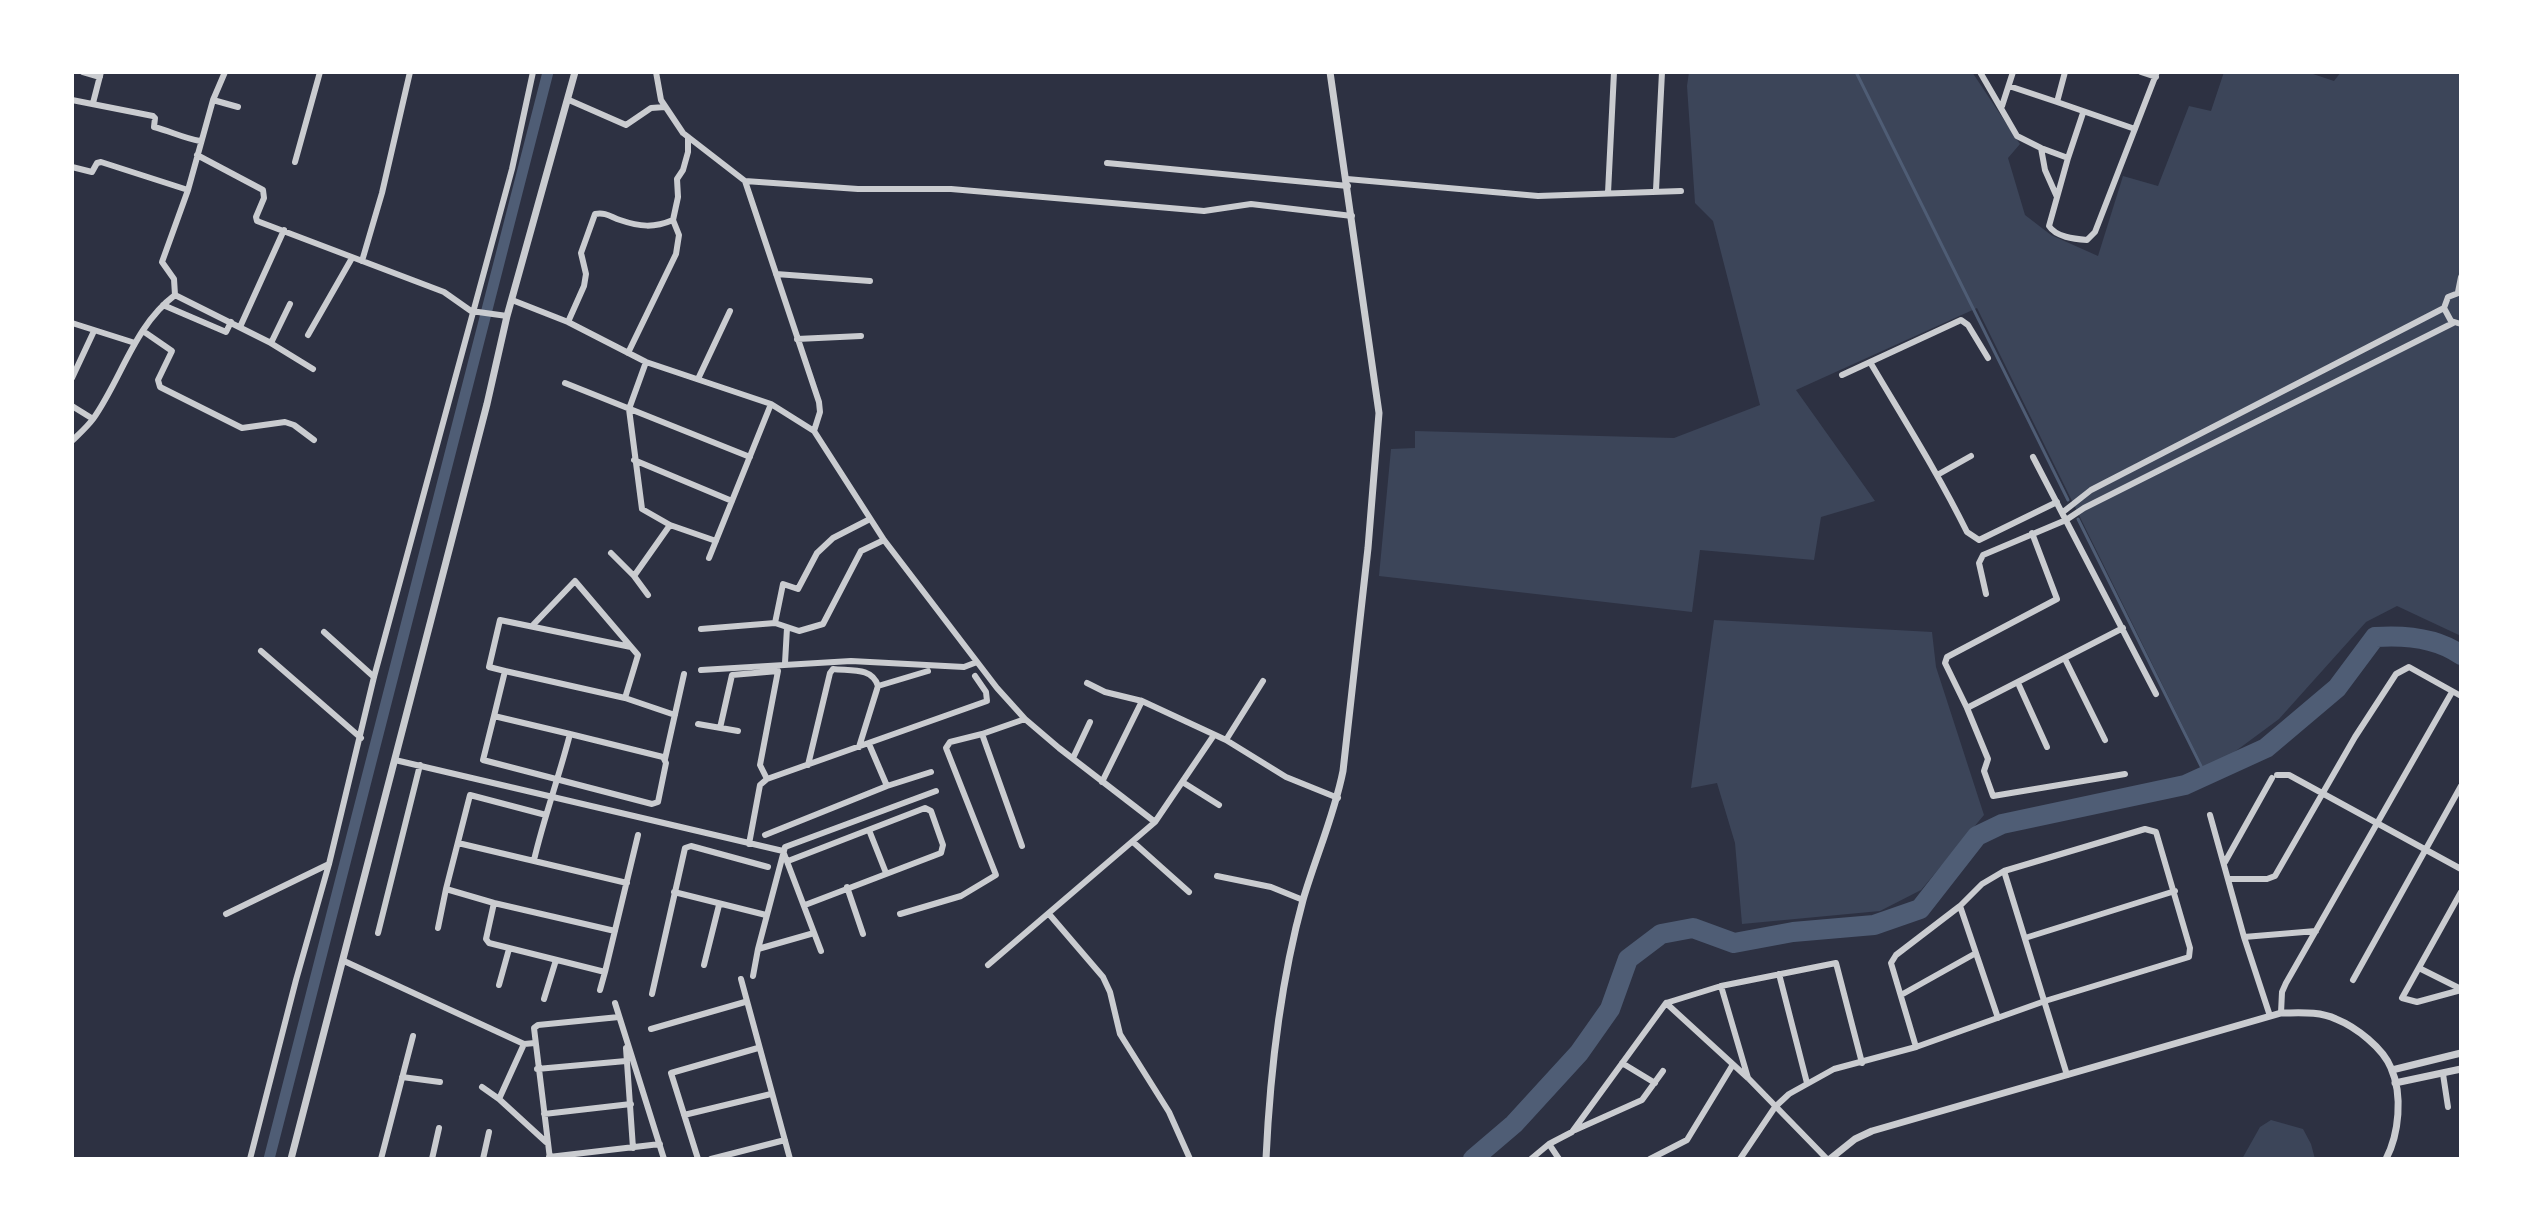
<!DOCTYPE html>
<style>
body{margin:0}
#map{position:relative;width:2533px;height:1231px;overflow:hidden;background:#2d3142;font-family:Jost,sans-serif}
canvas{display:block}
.frame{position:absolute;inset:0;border:74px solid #fff;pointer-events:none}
</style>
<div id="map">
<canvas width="2533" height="1231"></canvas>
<div class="frame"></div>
</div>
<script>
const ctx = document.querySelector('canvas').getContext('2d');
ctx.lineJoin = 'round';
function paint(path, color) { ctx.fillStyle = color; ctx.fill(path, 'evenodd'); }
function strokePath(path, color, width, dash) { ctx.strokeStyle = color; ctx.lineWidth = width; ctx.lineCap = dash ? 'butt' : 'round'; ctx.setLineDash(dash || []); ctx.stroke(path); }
paint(new Path2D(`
 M1689,72H1972L2020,144L2008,158L2025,215L2051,235L2098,256L2123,176L2158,186L2189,106L2211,111L2224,72H2307L2334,81L2341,72H2461V636L2397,606L2366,622L2279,719L2206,773L1977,308L1796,390L1875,501L1821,517L1814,560L1700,550L1692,612L1379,576L1391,449L1415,448V431L1674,438L1760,405L1713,221L1695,203L1687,86Z
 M1714,620L1932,632L1936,667L1984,815L1921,890L1880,911L1742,924L1735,843L1717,783L1691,788Z
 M2271,1120L2303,1129L2311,1144L2315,1159H2242L2260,1127Z`), '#3c4559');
strokePath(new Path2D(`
 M1856,72L2068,500
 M2078,519L2206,776`), '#4f5d75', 3);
strokePath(new Path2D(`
 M269,1159L548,72`), '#4f5d75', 11);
strokePath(new Path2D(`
 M1473,1159L1514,1124L1579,1053L1610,1009L1628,959L1661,934L1693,928L1734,943L1793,932L1874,925L1920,909L1977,836L2002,824L2185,785L2266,748L2337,688L2375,637C2404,635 2436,637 2461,655`), '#4f5d75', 20);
strokePath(new Path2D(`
 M83,72L100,77
 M656,72L661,100L683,133L745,181L819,402L820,412L814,431
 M1980,72L2017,136L2041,148L2068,158L2049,226C2056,237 2074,239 2087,240L2095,232L2157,72
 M2065,72L2057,102L2135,129
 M2141,72L2156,77
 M2009,86L2057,102
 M72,100L153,116L155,118L154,127C170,131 183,138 200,141
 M213,100L238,107
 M569,100L626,125L651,108L665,107
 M93,103L101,72
 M2002,106L2013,72
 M2041,148L2045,170L2057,197
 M197,155L263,190L264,198L256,217L257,221L444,292L471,311L507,316
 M2068,158L2083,113
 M295,162L320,72
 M1107,163L1348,186
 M72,167L92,172L97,163L101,162L188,190
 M1347,179L1538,196L1681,191
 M745,181L858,189H951L1204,211L1251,204L1352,216
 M1656,190L1662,72
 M1608,193L1614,72
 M362,261L382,193L410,72
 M776,274L870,281
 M2458,292L2461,277
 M2461,292L2448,297L2444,308L2451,321L2461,324
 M175,295L174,279L162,262L188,190L213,100L225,72
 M175,295L269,342L272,341L290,304
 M512,300L568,322L646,362L771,404L814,431L884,540L997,688L1025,719L1059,748L1155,822
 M163,305L226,332L231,322
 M568,322L584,286L586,274L581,253L595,214C606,212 611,217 620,220C640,227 654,228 673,220
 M72,323L135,343
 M240,327L284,230
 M143,331L172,351L158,380L160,387L242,428L285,422L294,425L314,440
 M308,335L352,258
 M797,339L861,336
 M269,342L313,369
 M628,353L676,254L679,235L673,220L678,197L677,179L683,170L688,152V137
 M646,362L629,409L642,509L670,525L716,541
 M1870,362C1903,418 1938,473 1967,532L1979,540L2057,502
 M1842,375L1961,320L1968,325L1988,358
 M72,378L94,331
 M698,379L730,311
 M565,383L750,457
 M72,406L93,419
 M72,441C79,434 87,427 93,419C122,378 134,326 175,295
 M2033,457L2156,694
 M634,460L732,501
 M1939,474L1971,456
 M2063,512L2091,490L2444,308
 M870,519L833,538L817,553L798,589L783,584L775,623L799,631L823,624L861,551L884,540
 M2032,533L2057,599L1947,657L1945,663L1967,708L2123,628
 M611,553L634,576L648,595
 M709,558L771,404
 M634,576L670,525
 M1986,594L1979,563L1983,555L2066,520L2084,508L2453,323
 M532,626L575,581L638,655L625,698
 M701,629L775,623
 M324,632L374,677
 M261,651L361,738
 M2065,659L2105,740
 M785,663L787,628
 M701,670L851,661L964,667L977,662
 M505,671L489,667L500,620L631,647
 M1087,683L1105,692L1142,701L1226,740L1286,777L1338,798
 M2018,683L2047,747
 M878,686L928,671
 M1967,708L1988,759L1984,771L1993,796L2125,774
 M494,716L505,671L625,698L675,715
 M698,724L738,731
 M720,728L732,675L778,671L760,765L767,779L760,785L749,844
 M982,734L1022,846
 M1226,740L1263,681
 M869,744L887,786
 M1073,758L1090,722
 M665,759L684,674
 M395,760L783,851L821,951
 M808,765L830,673L833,669C851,671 872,667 878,686L859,747
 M2277,775H2289L2461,869
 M767,779L987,701L986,692L975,676
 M1102,782L1142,701
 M1184,783L1219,805
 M546,815L470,795L446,889L494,903L615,931
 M2210,815L2244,937L2270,1016
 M869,830L886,873
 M765,835L887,786L931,772
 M1133,842L1189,892
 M458,843L627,883
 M534,860C544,817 559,777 570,734L494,716L483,760L652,804L658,802L666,763L663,757L570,734
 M788,861L925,808L931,811L943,845L941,853L805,905
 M2225,862L2272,778
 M2004,871L2067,1075
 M1217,876L1271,887L1303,900
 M2229,879H2267L2275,876L2355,737L2396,674L2409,667L2461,696
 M847,887L863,934
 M674,892L766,915
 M2461,892L2402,998L2417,1002L2461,990
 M494,903L486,939L489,943L605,972L638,835
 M1960,906L1998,1018
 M226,914L329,864
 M900,914L961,896L996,875L946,748L950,742L982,734L1025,719
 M1049,914L1103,977L1110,992L1120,1034L1169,1112L1190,1159
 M438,928L446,889
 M378,933L420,765
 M2244,937L2316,931
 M2025,938L2175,891
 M758,949L785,847L936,791
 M344,961L524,1044L535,1043
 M704,965L719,905
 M988,965L1155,822L1214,735
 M2419,968L2461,989
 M1779,974L1807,1083
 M753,976L758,949L814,933
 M741,979L790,1159
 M2353,980L2461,786
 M499,985L509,949
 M1721,986L1748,1078
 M600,990L605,972
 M652,994L685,848L691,846L768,867
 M1901,995L1976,953
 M544,999L556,960
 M615,1003L664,1159
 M1666,1003L1749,1079L1827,1159
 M2281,1013L2282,992L2286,983L2452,692
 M651,1029L745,1002
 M524,1044L499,1099L546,1142
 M626,1048L633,1148
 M1622,1063L1655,1083
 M537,1069L626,1061
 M2443,1074L2448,1107
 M402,1077L440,1082
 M482,1087L499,1099
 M544,1114L631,1104
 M684,1115L771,1094
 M1575,1130L1642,1100L1663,1071
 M1549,1144L1559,1159
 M549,1157L660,1144
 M250,1159L296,980L329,864L374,677L512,169L533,72
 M381,1159L413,1036
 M432,1159L439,1128
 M483,1159L489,1132
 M550,1159L534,1028L538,1025L619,1017
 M698,1159L671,1073L758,1048
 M711,1159L785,1140
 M1531,1159L1549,1144L1572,1132L1666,1003L1721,986L1836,963L1862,1063
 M1650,1159L1687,1140L1732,1066
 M1740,1159L1775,1107L1789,1094L1834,1069L1916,1047L2045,1001L2189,957L2190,948L2156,832L2145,829L2004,871L1982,884L1960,906L1896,955L1891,963L1916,1047`), '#caccd0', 6);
strokePath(new Path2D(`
 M2392,1070L2461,1053
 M2395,1083L2461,1069
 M291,1159L487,404L507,316L575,72
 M1266,1159C1270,1072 1280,984 1303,900C1316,856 1334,816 1343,771L1368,548L1379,413L1330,72
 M1830,1159L1855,1139L1872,1131L2281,1013C2299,1013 2319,1011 2336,1019C2356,1027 2383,1048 2391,1068C2403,1095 2399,1134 2386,1159`), '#caccd0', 7);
</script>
